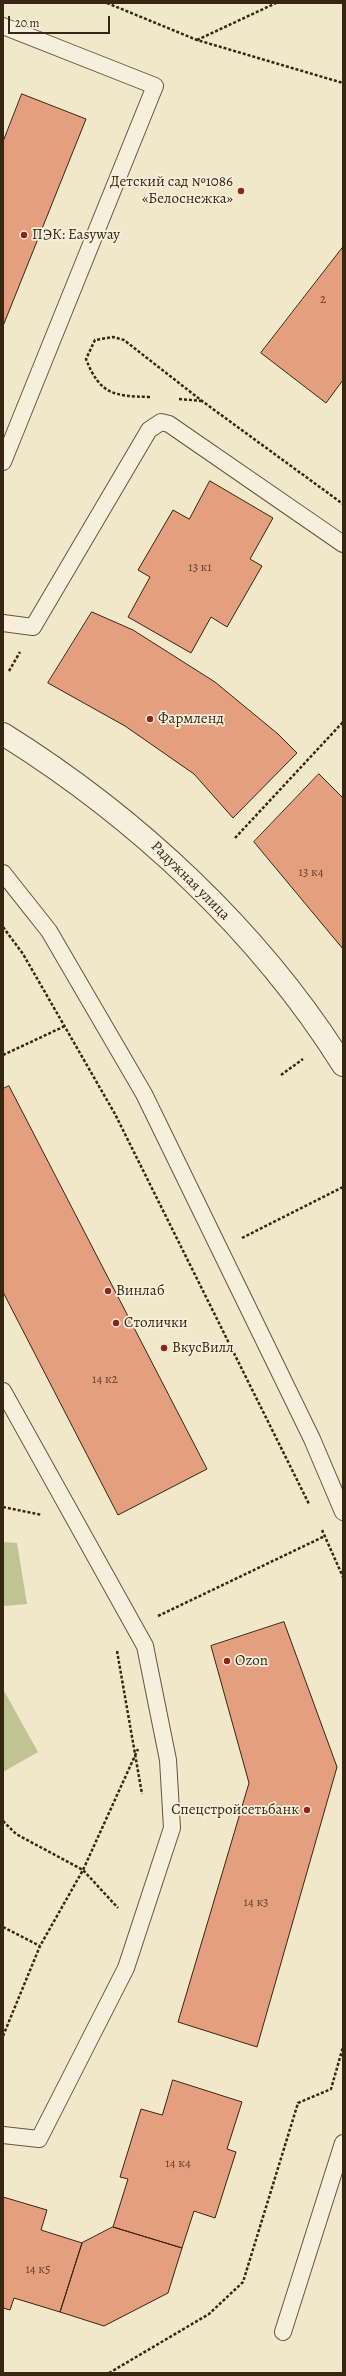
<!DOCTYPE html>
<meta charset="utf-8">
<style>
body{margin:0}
#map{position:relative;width:346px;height:2376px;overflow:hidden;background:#f1e7c9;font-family:Alegreya,serif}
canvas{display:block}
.frame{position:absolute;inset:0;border:4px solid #372611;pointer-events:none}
.scale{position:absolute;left:8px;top:16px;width:102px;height:18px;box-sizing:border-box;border:2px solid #372611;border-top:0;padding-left:5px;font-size:12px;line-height:14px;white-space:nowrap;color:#372611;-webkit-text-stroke:3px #f6efdc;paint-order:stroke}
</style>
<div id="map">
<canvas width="346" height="2376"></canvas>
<div class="frame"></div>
<div class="scale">20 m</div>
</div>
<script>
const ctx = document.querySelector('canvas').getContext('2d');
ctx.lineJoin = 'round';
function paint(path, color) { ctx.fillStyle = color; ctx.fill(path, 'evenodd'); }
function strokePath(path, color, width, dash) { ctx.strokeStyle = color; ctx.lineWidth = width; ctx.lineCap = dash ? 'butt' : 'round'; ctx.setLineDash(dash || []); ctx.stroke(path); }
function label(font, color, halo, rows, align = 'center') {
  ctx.font = font + ' Alegreya,serif'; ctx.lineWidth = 3.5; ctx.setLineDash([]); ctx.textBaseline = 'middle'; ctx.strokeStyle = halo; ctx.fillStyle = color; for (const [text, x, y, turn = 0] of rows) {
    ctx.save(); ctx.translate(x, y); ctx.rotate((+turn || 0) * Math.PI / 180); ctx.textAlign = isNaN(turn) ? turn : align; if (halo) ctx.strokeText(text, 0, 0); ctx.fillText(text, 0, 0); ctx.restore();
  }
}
paint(new Path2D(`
 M3,1542L17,1543L27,1604L3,1606Z
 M3,1689L38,1752L3,1772Z`), '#c0c493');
const building = new Path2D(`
 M22,94L86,119L3,326V142Z
 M343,247V380L326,403L261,353Z
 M210,481L273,518L250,559L262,566L227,627L211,617L191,653L128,617L150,577L138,570L173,510L189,519Z
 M92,612L133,630L215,682L278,734L297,753L233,818L194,774L125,726L48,683Z
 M319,774L343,798V949L254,842Z
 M9,1086L207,1469L118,1515L3,1292V1089Z
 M284,1622L337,1767L257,2047L178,2022L249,1783L211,1646Z
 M173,2080L242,2102L227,2149L236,2152L215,2218L194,2211L182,2248L113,2227L128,2179L120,2177L141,2109L162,2115Z
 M3,2197L47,2210L41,2230L82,2243L60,2312L14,2298L10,2310L3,2308Z
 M113,2227L182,2248L168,2293L104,2326L60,2312L82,2243Z`);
paint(building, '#e49f7e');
strokePath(building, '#372611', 1);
const service = new Path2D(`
 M3,26L155,86L3,462
 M3,623L33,627L149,430L161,422L169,424L343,544
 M3,873L49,931L144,1094L312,1439L343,1512
 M3,1391L145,1646L168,1760L172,1828L126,1968L39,2139L3,2135
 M283,2332L343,2143`);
const minor = new Path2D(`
 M3,734C136,817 259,931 343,1065`);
strokePath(service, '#66563f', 18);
strokePath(minor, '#66563f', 24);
strokePath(new Path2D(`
 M107,3L197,40L343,83
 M197,40L276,3
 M150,397C114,396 100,395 86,359L95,340L113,337L124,340L202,401L343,504
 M179,399L202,401
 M9,671L20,652
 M235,838L343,722
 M3,927L23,954L115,1114L309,1504
 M3,1055L65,1026
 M281,1075L303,1059
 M242,1238L343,1187
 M3,1507L42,1515
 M322,1530L343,1577
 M158,1616L325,1536
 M117,1651L142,1794
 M3,1821L16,1834L83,1870L118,1908
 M3,1927L40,1946
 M3,2036L40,1946L83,1870L138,1749
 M109,2373L209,2314L243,2282L298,2103L331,2089L343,2047`), '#372611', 2.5, [3, 2]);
strokePath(service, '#f6efdc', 16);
strokePath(minor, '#f6efdc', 22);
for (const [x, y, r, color] of [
 [241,191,4,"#8f2418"],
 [24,235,4,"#8f2418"],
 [150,719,4,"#8f2418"],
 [108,1291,4,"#8f2418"],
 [116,1323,4,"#8f2418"],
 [164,1348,4,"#8f2418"],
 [227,1661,4,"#8f2418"],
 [307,1810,4,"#8f2418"]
]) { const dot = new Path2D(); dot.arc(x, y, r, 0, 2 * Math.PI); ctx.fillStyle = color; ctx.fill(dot); strokePath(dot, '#f6efdc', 1.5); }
label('13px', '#62442c', null, [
 ["2",323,300],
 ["13 к1",200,568],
 ["13 к4",311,873],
 ["14 к2",105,1380],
 ["14 к3",256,1903],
 ["14 к4",178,2164],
 ["14 к5",38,2270]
]);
label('15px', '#372611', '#f6efdc', [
 ["Детский сад №1086",233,182,"right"],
 ["«Белоснежка»",233,199,"right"],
 ["ПЭК: Easyway",32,235],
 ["Фармленд",158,719],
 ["Винлаб",116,1291],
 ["Столички",124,1323],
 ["ВкусВилл",172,1348],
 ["Ozon",235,1661],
 ["Спецстройсетьбанк",299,1810,"right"]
], 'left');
label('15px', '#372611', '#f6efdc', [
 ["Радужная улица",190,881,45]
]);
</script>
